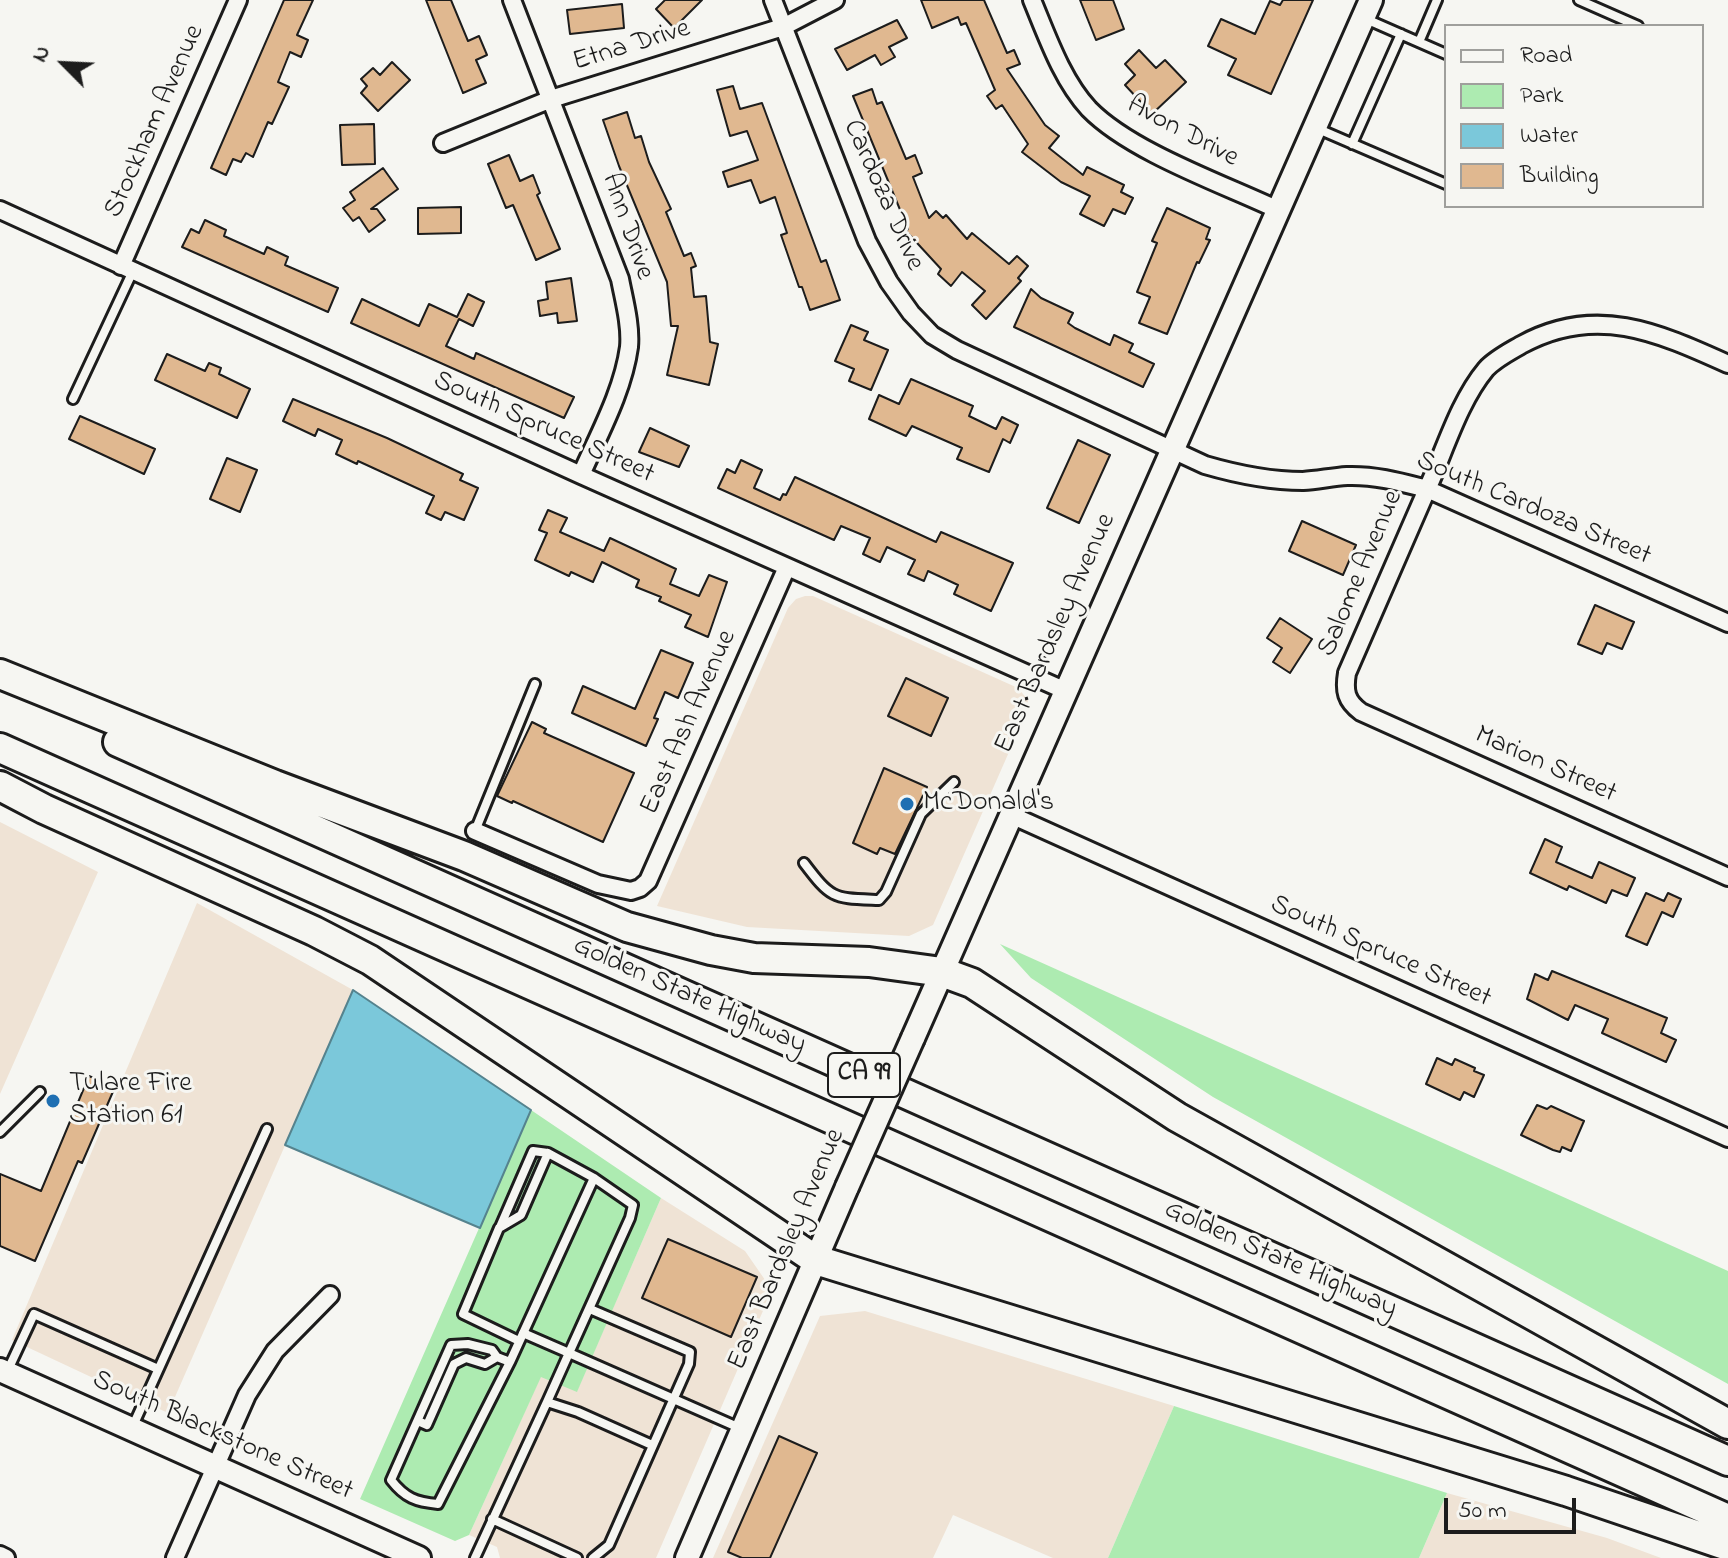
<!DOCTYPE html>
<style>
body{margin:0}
#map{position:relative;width:1728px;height:1558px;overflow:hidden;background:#f6f6f2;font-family:"Indie Flower",sans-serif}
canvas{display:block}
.legend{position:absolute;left:1444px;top:24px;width:260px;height:184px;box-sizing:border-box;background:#f6f6f2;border:2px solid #9f9f9c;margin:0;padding:10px 14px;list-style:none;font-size:24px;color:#1c1c1c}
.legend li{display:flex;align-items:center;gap:16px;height:40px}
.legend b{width:40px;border:2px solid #9f9f9c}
.north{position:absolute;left:24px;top:24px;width:80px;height:80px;-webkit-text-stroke:6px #f6f6f2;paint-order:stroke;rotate:294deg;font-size:22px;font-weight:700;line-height:32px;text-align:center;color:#1c1c1c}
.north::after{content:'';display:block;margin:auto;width:28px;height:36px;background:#1c1c1c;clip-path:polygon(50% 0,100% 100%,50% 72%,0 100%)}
.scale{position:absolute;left:1444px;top:1498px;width:132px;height:36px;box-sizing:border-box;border:4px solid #1c1c1c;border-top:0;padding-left:10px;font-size:24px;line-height:28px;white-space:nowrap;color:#1c1c1c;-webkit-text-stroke:6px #f6f6f2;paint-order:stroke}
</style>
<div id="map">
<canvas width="1728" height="1558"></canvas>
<ul class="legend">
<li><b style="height:10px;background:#f6f6f2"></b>Road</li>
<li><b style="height:22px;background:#adebb1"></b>Park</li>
<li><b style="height:22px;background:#7bc8da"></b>Water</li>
<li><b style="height:22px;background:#e0b890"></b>Building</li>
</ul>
<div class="north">N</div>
<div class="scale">50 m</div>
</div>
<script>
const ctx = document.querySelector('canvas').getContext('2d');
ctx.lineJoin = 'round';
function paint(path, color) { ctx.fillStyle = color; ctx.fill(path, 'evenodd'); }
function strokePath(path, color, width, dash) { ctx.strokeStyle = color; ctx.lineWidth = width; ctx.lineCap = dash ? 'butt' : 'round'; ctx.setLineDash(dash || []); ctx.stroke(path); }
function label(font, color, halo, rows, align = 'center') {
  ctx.font = font + ' "Indie Flower",sans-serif'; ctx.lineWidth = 6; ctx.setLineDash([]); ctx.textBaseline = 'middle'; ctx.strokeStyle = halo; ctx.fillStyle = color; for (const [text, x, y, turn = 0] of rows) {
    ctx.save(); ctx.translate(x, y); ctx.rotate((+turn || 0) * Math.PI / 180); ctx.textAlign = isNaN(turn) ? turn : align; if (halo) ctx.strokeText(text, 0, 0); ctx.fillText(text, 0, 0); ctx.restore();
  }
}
paint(new Path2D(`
 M805,596H813L1018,688L1028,700L1027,711L933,925L909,936L747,927L657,906L788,608L796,599Z
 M0,822L98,872L0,1094Z
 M197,903L353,990L168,1413L12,1340Z
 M661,1198L745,1251L772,1290L656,1558H500L497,1547L469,1535L541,1376L577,1391Z
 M865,1311L1174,1406L1108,1558H1053L953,1515L933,1558H713L820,1316Z
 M1447,1493L1607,1538L1661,1558H1419Z`), '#efe3d5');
paint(new Path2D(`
 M1000,944L1728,1271V1384L1213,1097L1031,978Z
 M531,1110L661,1198L577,1392L541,1377L469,1535L455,1541L360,1499Z
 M1174,1406L1447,1493L1419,1558H1108Z`), '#adebb1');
const water = new Path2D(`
 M353,990L531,1110L480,1228L285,1145Z`);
paint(water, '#7bc8da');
strokePath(water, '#55838e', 2);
const building = new Path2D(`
 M284,0H313L297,35L308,40L301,57L290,52L278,82L289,87L272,124L268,122L253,157L246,153L241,162L233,159L226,175L211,168Z
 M426,0H451L468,41L479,36L487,55L476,60L486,83L463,93Z
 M665,0H702L674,28L656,9Z
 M921,0H984L1007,53L1014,50L1020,64L1007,69L1045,125L1059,136L1049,148L1083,175L1087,167L1124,185L1121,192L1133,198L1125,214L1113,209L1104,226L1080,214L1090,196L1061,182L1022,152L1028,144L1002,105L996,109L987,96L995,90L966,23L961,25L958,17L932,28Z
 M1080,0H1113L1124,29L1096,40Z
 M1283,0H1313L1271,94L1228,75L1236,59L1208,46L1221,19L1255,34L1270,1L1280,5Z
 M622,4L624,28L570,34L567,10Z
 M897,20L907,38L889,47L895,57L881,65L875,55L847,70L835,49Z
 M1139,50L1156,68L1165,60L1186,82L1152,114L1125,85L1135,75L1125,64Z
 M392,62L410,80L378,111L361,93L367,86L361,79L373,68L380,75Z
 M733,86L740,109L762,103L821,262L826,260L840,300L810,310L802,287H799L781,235L787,233L775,197L760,203L751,180L728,187L723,172L758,160L747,131L730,136L717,90Z
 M872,89L877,104L882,102L906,159L915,155L922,173L913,177L929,218L936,211L943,218L946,215L967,239L972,233L1009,264L1017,256L1028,266L1018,278L1021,281L986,319L972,305L985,291L962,272L951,286L938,274L941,269L906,231L908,229L853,96Z
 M627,112L635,138L641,136L649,162L671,209L666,212L684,256L691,253L696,266L691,268L694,297L706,296L710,342L718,344L709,385L667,375L678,326H671L667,282L619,166L603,120Z
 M374,124L375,164L342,165L340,125Z
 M509,155L520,181L533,175L540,193L537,195L560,249L536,260L513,205L506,208L488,164Z
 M383,168L398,189L371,209H377L385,220L369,232L359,217L353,221L343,208L355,200L350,192Z
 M461,207V233L418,234V208Z
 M1167,208L1210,228L1206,239L1210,240L1199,263L1197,262L1167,334L1139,323L1150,297L1137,292L1157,243L1152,241Z
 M205,220L226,230L224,236L264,254L267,247L288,257L285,265L338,288L328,312L182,247L191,229L199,233Z
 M571,278L577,321L558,323L557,313L540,316L538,301L548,299L546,282Z
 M1031,289L1041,298L1073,313L1068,323L1075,328L1110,345L1114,335L1133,344L1129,352L1154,364L1143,387L1014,327Z
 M468,294L484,302L473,326L459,319L446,346L474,359L476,353L574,397L564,418L351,323L362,299L419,326L429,304L457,317Z
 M851,325L868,332L864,340L888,350L871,390L849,381L854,369L835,361Z
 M167,354L205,371L209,363L221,368L219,374L250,389L237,418L155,380Z
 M911,379L973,406L969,416L996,429L1002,417L1018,425L1010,443L1003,439L989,472L957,459L962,448L912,426L906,436L869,419L879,395L899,404Z
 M293,399L387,438L463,474L460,480L478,488L464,520L445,512L441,520L426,513L434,496L358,461L357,464L336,454L342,440L318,429L315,436L283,421Z
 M80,416L155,449L144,474L69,439Z
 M650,428L689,446L679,467L639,452Z
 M1078,440L1110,455L1079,523L1047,508Z
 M227,458L257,470L240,512L210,499Z
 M741,460L762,470L754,488L780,500L783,494L786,495L795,477L936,542L941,532L1013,563L991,611L954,594L958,585L928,571L924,581L908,574L915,560L887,547L880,562L863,554L870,538L841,526L834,540L718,488L727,469L735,473Z
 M548,510L567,518L560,532L604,551L610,538L676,569L670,584L699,596L709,575L727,582L708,637L685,627L691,615L659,601L661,597L636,587L639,580L602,562L593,582L571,572L569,576L535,560L547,533L539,530Z
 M1302,521L1356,545L1343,575L1289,551Z
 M1595,605L1634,622L1622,649L1607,643L1602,654L1578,644Z
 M1280,618L1312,639L1290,673L1273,662L1282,648L1267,638Z
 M661,650L693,663L678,698L665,692L654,718L658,719L646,746L572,713L583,686L635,709Z
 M906,678L948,698L931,736L888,716Z
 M532,722L546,729L544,733L634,773L603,842L513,801L512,803L497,796Z
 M884,768L927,787L895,854L880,848L877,854L853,843Z
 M1545,839L1562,847L1556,862L1592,878L1599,862L1635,878L1627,896L1612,890L1606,903L1569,886L1567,890L1530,873Z
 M1646,893L1664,901L1668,893L1681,899L1673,917L1662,912L1647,945L1626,936Z
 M1552,971L1667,1018L1661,1033L1676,1040L1666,1062L1602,1033L1608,1019L1575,1005L1568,1020L1527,999L1535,974L1548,980Z
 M1437,1058L1452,1065L1455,1059L1475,1068L1474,1071L1484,1075L1474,1097L1464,1092L1460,1100L1426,1084Z
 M89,1076L115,1087L82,1163L78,1161L35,1261L0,1246V1174L41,1191Z
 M1537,1105L1547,1109L1551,1106L1584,1121L1571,1151L1562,1147L1560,1152L1553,1150L1521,1135Z
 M668,1239L757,1277L731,1337L642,1298Z
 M779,1436L817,1453L770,1558H742L728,1552Z`);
paint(building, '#e0b890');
strokePath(building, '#1c1c1c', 2);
const lane = new Path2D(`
 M1579,0L1638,26
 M1366,19L1446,54
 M1419,42L1437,0
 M1316,128L1446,184
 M1352,144L1401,34
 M73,399L133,271
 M475,831L535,684
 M804,863C832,900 833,898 879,900L886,892L921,814L954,782
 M0,1132L40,1092
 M500,1227L533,1151L548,1153
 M590,1309L690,1352L689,1364L609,1545L593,1558
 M519,1341L463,1314L499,1228L521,1215L548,1153L594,1178L633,1205L630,1218L569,1353L523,1333
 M510,1362L497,1357L492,1350L468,1344L451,1345L391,1480C405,1498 416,1502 438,1504L510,1362L594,1178
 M7,1372L34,1314L158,1369
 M547,1402L569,1353L742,1429
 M418,1421L427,1425L454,1364L466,1358L485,1364L497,1357
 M132,1428L267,1129
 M492,1519L577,1558
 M475,1558L547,1402L578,1412L652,1445`);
const street = new Path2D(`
 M512,0L620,279C624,300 631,325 629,347C623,391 599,434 581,475
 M773,0L867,241L889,282L911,313L932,335L957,350L1205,465C1236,474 1270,481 1303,481C1318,480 1332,477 1347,476C1375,475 1400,482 1427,489L1728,623
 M1032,0C1047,36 1062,80 1089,109C1131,152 1223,184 1278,210
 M443,143L551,99L783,27L835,0
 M0,210L581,475L1066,691
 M121,266L238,0
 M1728,364C1657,332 1595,304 1521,345C1509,352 1495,359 1486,369C1461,399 1447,443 1432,478C1403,543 1375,608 1347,673C1344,691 1346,701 1361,712L1728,877
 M1011,815L1728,1138
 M475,831L598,884L631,891L640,888L648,881L787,567
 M0,1555L6,1558
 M175,1558L247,1395L275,1351L330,1295`);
const secondary = new Path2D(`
 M913,1038L1371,0
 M0,1370L419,1558
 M687,1558L847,1187`);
const highway = new Path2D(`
 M0,674L275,785L464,856L627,927L711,950L754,958L869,962L942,972L972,983L1177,1117L1728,1424
 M118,742L1728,1461
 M0,748L1728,1519
 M0,786L44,809L314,931L370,960L816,1260L1566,1491L1728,1546`);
strokePath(lane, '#1c1c1c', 14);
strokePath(street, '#1c1c1c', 22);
strokePath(secondary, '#1c1c1c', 28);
strokePath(highway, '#1c1c1c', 34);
strokePath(new Path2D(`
 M1043,655L1046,660
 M1025,699L1028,698`), '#1c1c1c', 3, [6, 6]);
strokePath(lane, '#f6f6f2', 8);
strokePath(street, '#f6f6f2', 16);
strokePath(secondary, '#f6f6f2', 22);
strokePath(highway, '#f6f6f2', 28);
const secondaryBridge = new Path2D(`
 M847,1187L913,1038`);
strokePath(secondaryBridge, '#1c1c1c', 28, []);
strokePath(secondaryBridge, '#f6f6f2', 22);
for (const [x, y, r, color] of [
 [907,804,8,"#1f6fb2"],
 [53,1101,8,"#1f6fb2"]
]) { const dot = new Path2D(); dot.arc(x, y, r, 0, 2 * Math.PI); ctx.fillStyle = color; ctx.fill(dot); strokePath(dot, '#f6f6f2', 3); }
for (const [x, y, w] of [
 [864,1075,72]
]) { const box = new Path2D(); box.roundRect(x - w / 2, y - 22, w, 44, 6); ctx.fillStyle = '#f6f6f2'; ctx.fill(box); strokePath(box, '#1c1c1c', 2); }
label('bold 26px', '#1c1c1c', null, [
 ["CA 99",864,1075]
]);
label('28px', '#1c1c1c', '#f6f6f2', [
 ["Etna Drive",632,47,-17],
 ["Stockham Avenue",156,122,-66],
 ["Avon Drive",1182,133,28],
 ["Cardoza Drive",882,196,66],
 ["Ann Drive",626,227,71],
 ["South Spruce Street",543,429,24],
 ["South Cardoza Street",1533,510,23],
 ["Salome Avenue",1362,574,-67],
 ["East Bardsley Avenue",1057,634,-66],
 ["East Ash Avenue",690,723,-66],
 ["Marion Street",1545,766,24],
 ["South Spruce Street",1380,953,24],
 ["Golden State Highway",689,997,24],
 ["East Bardsley Avenue",788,1250,-67],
 ["Golden State Highway",1280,1261,24],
 ["South Blackstone Street",222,1437,24]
]);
label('28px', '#1c1c1c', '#f6f6f2', [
 ["McDonald's",923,804],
 ["Tulare Fire",69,1085],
 ["Station 61",69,1117]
], 'left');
</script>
